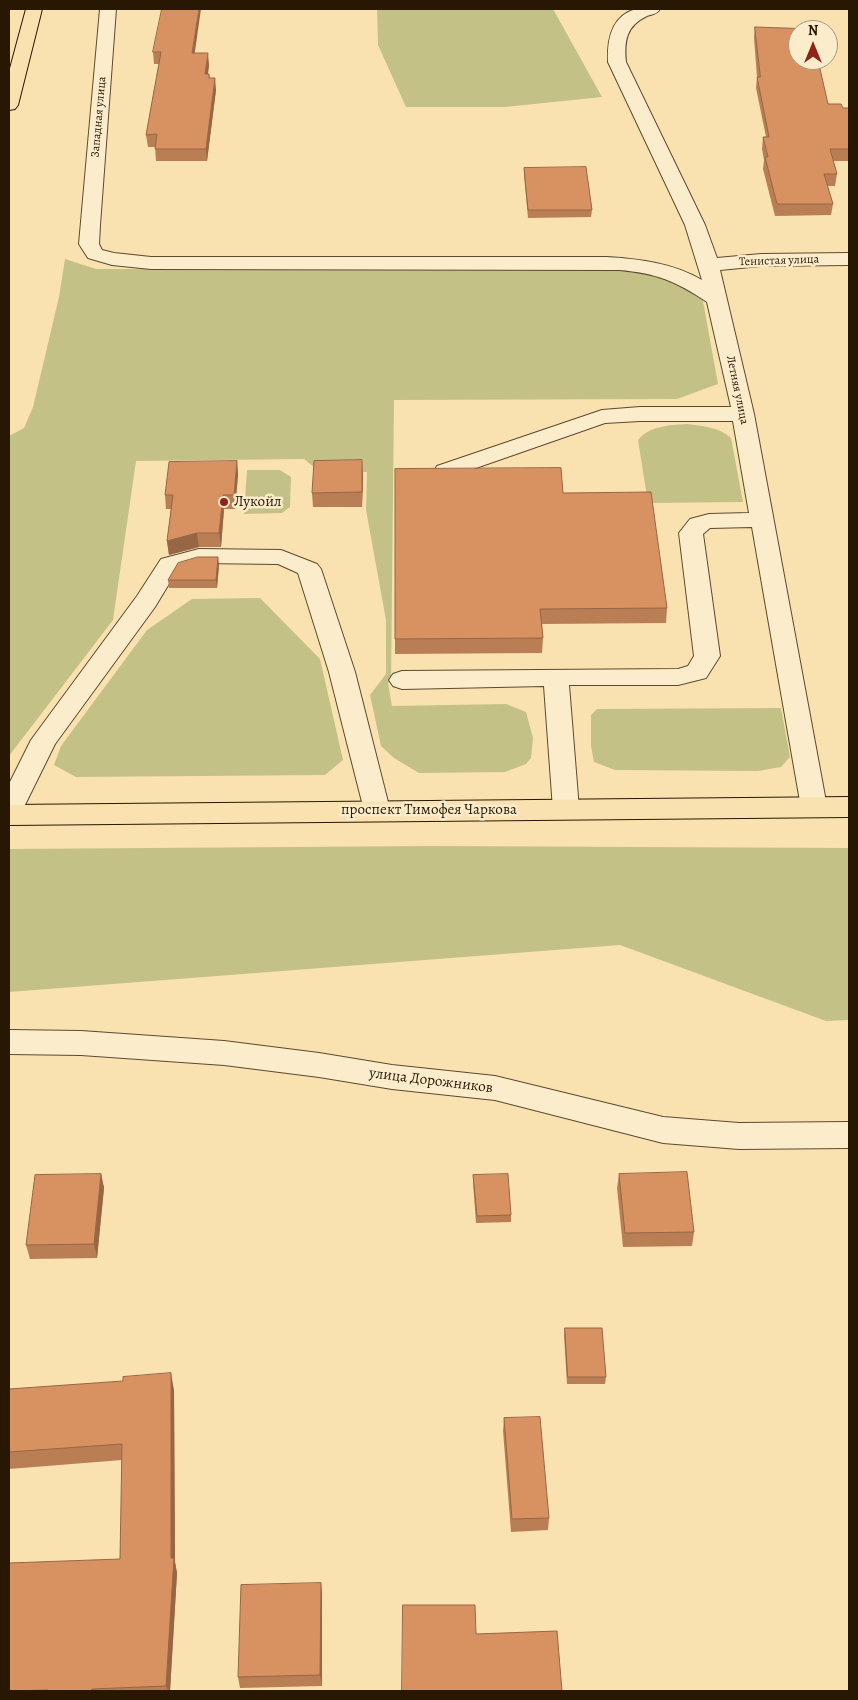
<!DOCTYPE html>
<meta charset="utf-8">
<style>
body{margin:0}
#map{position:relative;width:858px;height:1700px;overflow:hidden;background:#f9e2b0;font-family:Alegreya,serif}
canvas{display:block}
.frame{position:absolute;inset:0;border:10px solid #281702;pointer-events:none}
.north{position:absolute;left:788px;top:20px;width:50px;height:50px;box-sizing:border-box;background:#fbeccc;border:1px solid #a7977b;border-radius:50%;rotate:0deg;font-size:14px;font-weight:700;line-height:20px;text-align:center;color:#281702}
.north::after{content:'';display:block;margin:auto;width:18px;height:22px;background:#8f2418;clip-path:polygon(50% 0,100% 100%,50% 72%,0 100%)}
</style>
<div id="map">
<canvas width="858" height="1700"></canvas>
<div class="frame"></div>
<div class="north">N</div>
</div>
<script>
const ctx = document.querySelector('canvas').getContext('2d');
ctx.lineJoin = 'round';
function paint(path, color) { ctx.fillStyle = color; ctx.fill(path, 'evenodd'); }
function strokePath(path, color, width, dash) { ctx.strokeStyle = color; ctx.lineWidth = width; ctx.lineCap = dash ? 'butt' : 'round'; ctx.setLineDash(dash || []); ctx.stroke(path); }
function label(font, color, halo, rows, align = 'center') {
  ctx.font = font + ' Alegreya,serif'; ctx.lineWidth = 5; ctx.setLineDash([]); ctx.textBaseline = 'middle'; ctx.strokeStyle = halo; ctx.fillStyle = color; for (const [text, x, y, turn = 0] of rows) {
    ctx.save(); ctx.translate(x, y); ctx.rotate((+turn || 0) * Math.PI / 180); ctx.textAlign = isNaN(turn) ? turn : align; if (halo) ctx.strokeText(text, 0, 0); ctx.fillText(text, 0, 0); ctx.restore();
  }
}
paint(new Path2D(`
 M377,9H553L602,97L505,107H406L378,45Z
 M65,259L96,269L581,268L635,272L676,282L703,301L718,384L677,399L394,400L391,682L388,683L392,706L506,704L526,712L533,738L531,758L526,764L505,772L419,773L394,758L381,746L370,695L386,674V620L366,510L367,472H320L304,459L136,461L113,620L9,756V436L24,428L33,407L59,297Z
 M687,424C703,426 719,427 731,438L743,502L648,503L638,440C649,426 670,425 687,424Z
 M247,470H280L291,477L290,507L282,513L244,514Z
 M260,598L320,659L343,760L325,775L76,777L54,765L61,746L147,630L192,599Z
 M781,708L790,757L781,767L758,771L615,770L594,762L591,746V715L597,709Z
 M432,846L849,848V1020L826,1021L620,945L9,992V849Z`), '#c4c187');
const minor = new Path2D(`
 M100,9H116L100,225L99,244L102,250L114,253L151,257H607C640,259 673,263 702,280L685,225L608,62C607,40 611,16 636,9C643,7 653,9 660,9C657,14 653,14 647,16C626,26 624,41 626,62L705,225L717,258L761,254L849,253V265L761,266L720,270L754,414L827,807L824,814L814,817L804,814L801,807L752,527L710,528L703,534L720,656L706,678L678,685H569L579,809L576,816L566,819L556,816L553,809L544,686L402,689L393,686L389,680L393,674L402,671L678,669L688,666L694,656L679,533L690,519L709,514L749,513L733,421H640L605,423L453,476L445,478L437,476L434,471L437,466L602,410L640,407H731L707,302C676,281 656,273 619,270L151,269L112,265L88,258L79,244Z
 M199,549L281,550L317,564L321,569L355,672L390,810L387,817L377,820L367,817L364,810L329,672L298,573L278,564L199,563L178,569L155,607L55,744L19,817L9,820V784L31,740L137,596L161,559Z
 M9,1030L81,1031L224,1041L319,1053L392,1065L495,1076L663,1117L739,1123L849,1122V1148L739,1149L663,1143L495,1100L392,1089L319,1077L224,1065L81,1055L9,1054Z`);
const major = new Path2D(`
 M26,9H42L18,105L15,109L9,110V72Z
 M849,797V817L9,825V805Z`);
strokePath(minor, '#5c4a2e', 2);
strokePath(major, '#281702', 2);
paint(minor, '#fbeccc');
paint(major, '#f9e2b0');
paint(new Path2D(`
 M755,27L798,30L828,104L843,108H849V161H833L837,174L835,186H827L833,204L831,215L775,216L763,169L764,160L762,149L763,137H766L756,88L757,77L754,38Z
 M153,52L195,53L209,65L208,74H209L210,78L216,90L207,161H156L155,147H148L146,135L159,64H154Z
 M524,168L592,210L591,217L528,218L524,175Z
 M237,461L238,475L235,509H224L221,547H199L169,555L167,541L171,509H166L165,495Z
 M363,475L362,507H313L312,493Z
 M563,493L667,608L666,623L542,624L543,638L542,653L395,654V639Z
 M219,565L217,588H169L168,580Z
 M101,1174L104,1188L97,1258L30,1259L26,1245Z
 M619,1174L694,1232L692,1246L623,1247L617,1188Z
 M473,1175L511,1215V1222L476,1223L473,1182Z
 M565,1328L606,1377L605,1384H567L564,1335Z
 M9,1389L174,1390L175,1562L177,1573L170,1691H9L120,1559L122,1460L9,1469Z
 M504,1418L549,1518L548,1530L511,1532L503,1431Z
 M321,1583L322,1595V1686L240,1688L238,1677Z`), '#ba7e54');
paint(new Path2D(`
 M199,9H201L193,65L192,53Z
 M208,53L209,65L206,86L205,74Z
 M215,78L216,90L207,161L206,149Z
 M362,460L363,475L362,507Z
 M237,461L238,475L235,509L234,495Z
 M223,495L224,509L221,547L219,533Z
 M197,533L199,547L169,555L167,541Z
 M218,557L219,565L217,588L216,580Z
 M101,1174L104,1188L97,1258L94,1244Z
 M171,1373L174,1390L175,1562L177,1573L170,1691H168L166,1686L171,1558Z
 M321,1583L322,1595V1686L320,1675Z`), '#976645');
const building = new Path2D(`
 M162,9H199L192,53H208L205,74H209V78H215L206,149H155L157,134L146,135L161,52H153Z
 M755,27L813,29V30H798V60H818L828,104H841L843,108H849V149H830L837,174H824L833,204H777L765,157H768L763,137H769L757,77H760Z
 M586,167L592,210H528L524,168Z
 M362,460V492L312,493L314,461Z
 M237,461L234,495H223L219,533H197L167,541L173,495H165L169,462Z
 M561,468L563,493L651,492L667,608L540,609L543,638L395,639V469Z
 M198,557H218L216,580H168L178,563Z
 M687,1172L694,1232L625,1233L619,1174Z
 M101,1174L94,1244L26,1245L35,1175Z
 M508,1174L511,1215L477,1216L473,1175Z
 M565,1328H602L606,1377H568Z
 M171,1373V1558H174L166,1686L92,1689V1691H48V1690L9,1691V1563L120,1559L122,1444L9,1452V1389L123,1381V1377Z
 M540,1417L549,1518L512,1519L504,1418Z
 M321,1583L320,1675L238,1677L241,1585Z
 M403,1605H475L476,1634L557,1631L562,1691H402Z`);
paint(building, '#d89262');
strokePath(building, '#976645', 1);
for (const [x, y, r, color] of [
 [224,502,5,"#8f2418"]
]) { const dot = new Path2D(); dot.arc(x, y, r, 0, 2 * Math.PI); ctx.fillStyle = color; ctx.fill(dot); strokePath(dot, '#fbeccc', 2); }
label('12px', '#281702', '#fbeccc', [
 ["Западная улица",99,117,-85],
 ["Тенистая улица",779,261,-2],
 ["Летняя улица",737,390,78]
]);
label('15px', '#281702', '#fbeccc', [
 ["Лукойл",234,502]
], 'left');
label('15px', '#281702', '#fbeccc', [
 ["проспект Тимофея Чаркова",429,810],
 ["улица Дорожников",431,1081,7]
]);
</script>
